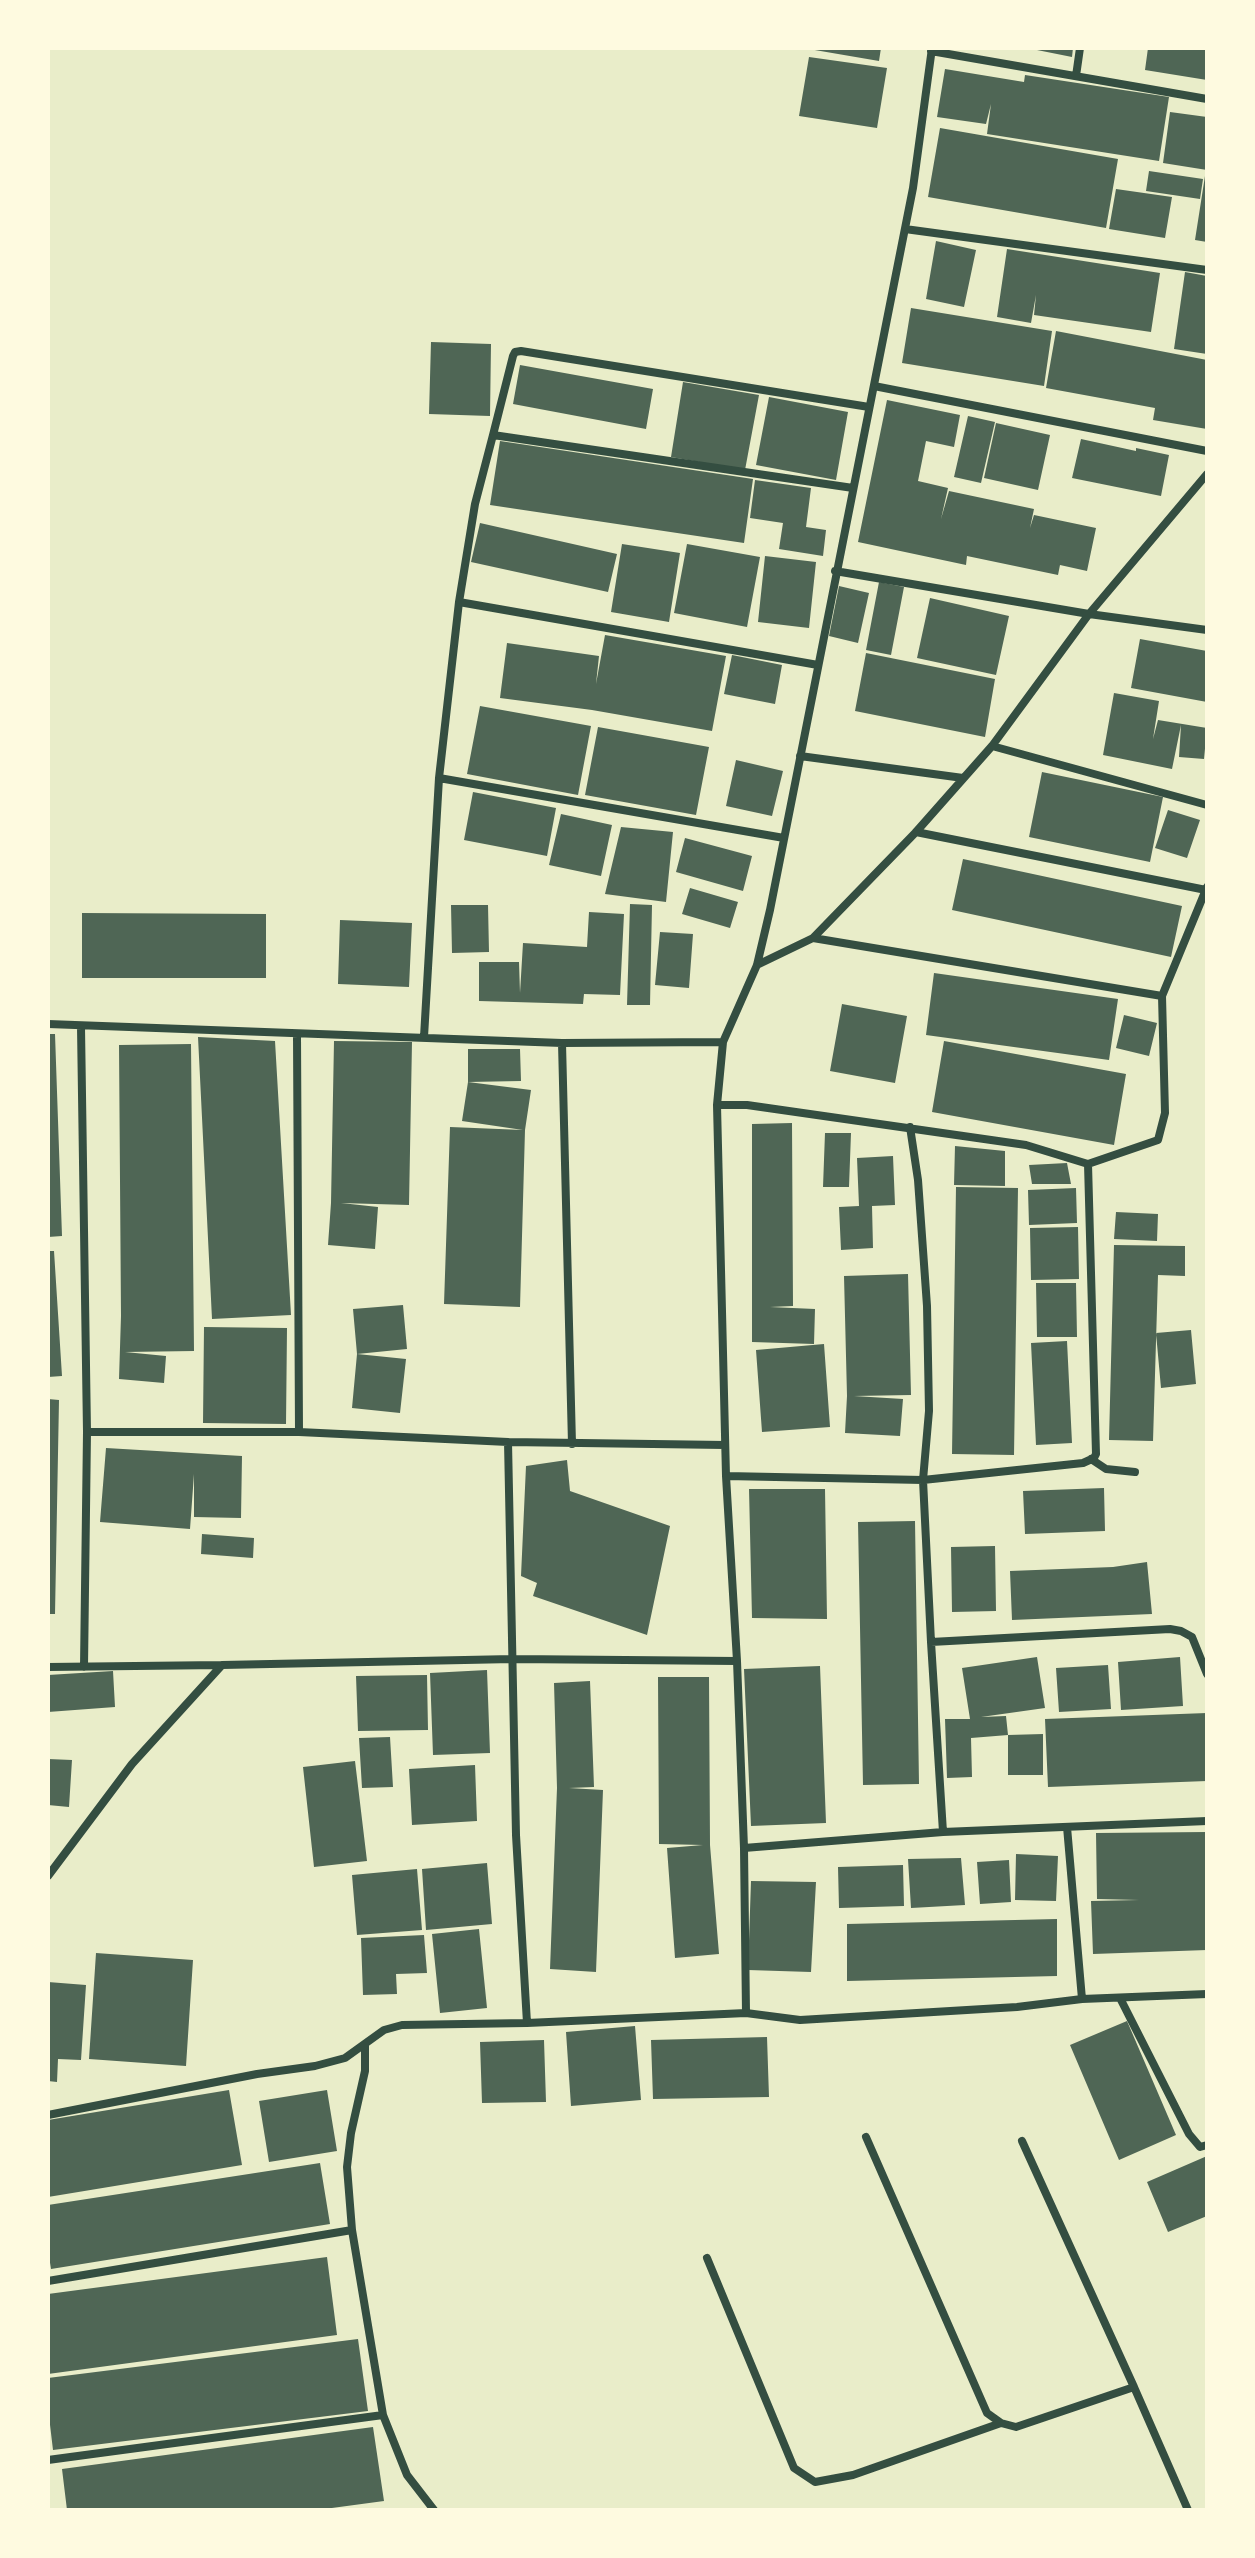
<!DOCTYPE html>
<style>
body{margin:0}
#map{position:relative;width:1255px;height:2558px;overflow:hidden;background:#e9edc9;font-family:Arial,sans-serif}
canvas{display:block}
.frame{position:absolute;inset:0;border:50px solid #fefae0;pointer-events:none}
</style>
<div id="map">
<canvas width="1255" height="2558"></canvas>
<div class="frame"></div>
</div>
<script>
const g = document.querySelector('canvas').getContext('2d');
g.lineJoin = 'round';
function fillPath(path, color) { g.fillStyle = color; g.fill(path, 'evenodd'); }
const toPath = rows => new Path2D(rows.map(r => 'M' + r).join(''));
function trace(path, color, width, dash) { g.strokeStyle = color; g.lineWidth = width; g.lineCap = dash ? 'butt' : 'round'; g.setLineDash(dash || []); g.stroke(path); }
const building = toPath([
 [803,48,881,48,879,61],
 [1027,48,1073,48,1072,57],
 [1148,48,1207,48,1207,80,1145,70],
 [809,57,887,68,877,128,799,116],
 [945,69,1024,82,1025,75,1169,97,1159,161,987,134,991,104,986,124,937,117],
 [1170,112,1207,117,1207,170,1163,163],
 [940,128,1118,159,1106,228,928,197],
 [1149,171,1203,179,1200,199,1146,191],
 [1205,176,1207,176,1207,242,1195,240],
 [1116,189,1172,197,1165,238,1109,229],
 [936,241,976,250,964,307,926,299],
 [1007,249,1160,273,1151,332,1034,315,1036,295,1031,323,997,317],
 [1185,272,1207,276,1207,354,1174,349],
 [911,308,1052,331,1044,386,902,363],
 [1056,331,1207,360,1207,429,1153,420,1155,408,1046,388],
 [431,342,491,344,490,416,429,414],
 [520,365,653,389,646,429,513,404],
 [683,382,759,395,745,470,671,457],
 [769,397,848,412,836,480,756,465],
 [887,400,960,415,954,447,926,441,918,481,948,488,941,519,949,491,1034,509,1030,528,1034,515,1096,528,1087,571,1060,565,1058,575,967,556,966,565,858,542],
 [968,416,995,422,981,483,954,477],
 [996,423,1050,435,1038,490,984,478],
 [1081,439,1136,451,1136,448,1169,455,1161,496,1072,478],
 [500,441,753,479,744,543,490,505],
 [755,480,811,488,806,527,826,530,823,556,779,549,783,523,750,518],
 [480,523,617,554,608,592,471,562],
 [622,544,680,553,669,622,611,612],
 [687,544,760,557,747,627,674,613],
 [765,556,816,562,809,628,758,622],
 [879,582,904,587,891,655,866,650],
 [839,586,869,593,858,643,829,636],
 [930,598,1009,616,996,675,917,658],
 [605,635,726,656,712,731,592,710,500,698,507,643,599,656,596,684],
 [1140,639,1207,651,1207,702,1131,688],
 [866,653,995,679,985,737,855,711],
 [732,655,782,665,775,704,724,694],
 [1114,693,1159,701,1153,739,1158,720,1207,728,1204,759,1179,757,1181,725,1172,769,1103,755],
 [480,706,591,726,578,795,467,774],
 [598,727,709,747,696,815,585,795],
 [736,760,783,771,772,816,726,806],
 [1042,772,1163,797,1150,862,1029,837],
 [473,792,556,808,547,856,464,840],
 [1168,810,1200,820,1187,858,1155,848],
 [561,814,612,825,601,876,549,865],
 [621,827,673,832,666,902,605,894],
 [685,838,752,856,743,891,676,872],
 [963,859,1182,906,1171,957,952,910],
 [690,888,738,902,730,928,682,914],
 [630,904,652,905,650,1005,627,1005],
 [451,905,488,905,489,952,452,953],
 [589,912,624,914,620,995,584,994,583,1004,479,1001,479,962,519,962,520,993,523,943,587,947],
 [82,913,266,914,266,978,82,978],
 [340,920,412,923,409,987,338,984],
 [660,932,693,934,689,988,655,985],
 [934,973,1118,999,1109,1060,926,1035],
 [842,1004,907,1016,895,1083,830,1071],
 [1124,1015,1157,1023,1149,1056,1116,1048],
 [48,1034,55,1034,62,1236,48,1237],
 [198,1037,275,1041,291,1315,212,1319],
 [334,1041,412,1042,409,1205,341,1203,378,1207,375,1249,328,1245,331,1203],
 [944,1041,1126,1074,1114,1145,932,1112],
 [191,1044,194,1351,125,1352,166,1356,164,1383,119,1379,121,1316,119,1045],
 [468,1049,520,1049,521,1081,468,1082,531,1090,525,1130,520,1307,444,1304,450,1127,523,1130,462,1121,468,1082],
 [792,1123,793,1306,770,1307,815,1309,814,1344,752,1342,752,1124],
 [825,1133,851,1133,849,1187,823,1187],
 [955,1146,1005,1151,1005,1186,954,1185],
 [893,1156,895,1205,872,1206,873,1248,841,1250,839,1207,859,1206,857,1158],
 [1067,1163,1071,1184,1032,1184,1029,1165],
 [956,1187,1018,1188,1014,1455,952,1454],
 [1076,1188,1077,1223,1029,1225,1028,1190],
 [1116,1212,1158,1214,1157,1241,1114,1239],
 [1078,1227,1079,1279,1031,1280,1030,1228],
 [1114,1245,1185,1246,1185,1276,1158,1275,1153,1441,1109,1440],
 [48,1251,54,1251,62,1376,48,1377],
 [908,1274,911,1395,854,1396,903,1399,900,1436,845,1433,847,1396,844,1276],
 [1036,1283,1076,1283,1077,1337,1037,1337],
 [403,1305,407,1349,357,1354,353,1309],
 [204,1327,287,1328,286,1424,203,1423],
 [1191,1330,1196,1384,1161,1388,1156,1333],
 [1067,1341,1072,1443,1036,1445,1031,1343],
 [824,1344,830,1427,762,1432,756,1350],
 [357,1354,406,1359,400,1413,352,1408],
 [48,1399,59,1400,55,1614,48,1614],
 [106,1448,242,1456,241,1518,194,1517,194,1474,190,1529,100,1522],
 [567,1460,570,1491,670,1526,647,1635,533,1596,537,1583,521,1576,526,1466],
 [1104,1488,1105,1531,1025,1534,1023,1491],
 [749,1489,825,1489,827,1619,752,1618],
 [915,1521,919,1784,863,1785,858,1522],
 [202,1534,254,1538,253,1558,201,1554],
 [995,1546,996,1611,952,1612,951,1547],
 [1147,1562,1152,1614,1012,1620,1010,1571,1113,1567],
 [1037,1657,1045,1708,981,1717,1006,1716,1008,1735,971,1738,972,1777,947,1778,945,1719,970,1719,962,1668],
 [1180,1657,1183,1706,1121,1710,1118,1662],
 [1108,1665,1111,1709,1059,1712,1056,1668],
 [820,1666,826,1823,751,1826,744,1669],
 [487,1670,490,1753,433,1755,430,1673],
 [113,1671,115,1707,48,1712,48,1675],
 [427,1675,428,1730,358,1731,356,1676],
 [658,1677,709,1677,710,1845,719,1954,675,1958,667,1848,703,1845,659,1844],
 [590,1681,594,1787,569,1788,603,1790,596,1972,550,1969,557,1788,554,1683],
 [1207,1713,1207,1781,1048,1787,1045,1719],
 [1043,1734,1043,1775,1008,1775,1008,1735],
 [390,1737,393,1787,362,1788,359,1738],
 [48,1759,72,1760,69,1807,48,1805],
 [355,1761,367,1861,314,1867,303,1767],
 [475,1765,477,1821,412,1825,409,1769],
 [1207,1832,1207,1950,1093,1954,1091,1901,1139,1900,1097,1899,1096,1833],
 [1016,1854,1058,1856,1056,1901,1015,1900],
 [961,1858,965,1905,911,1908,908,1859],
 [1009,1860,1011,1902,980,1904,977,1862],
 [487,1863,492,1924,426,1930,422,1869],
 [903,1865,904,1906,839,1908,838,1867],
 [417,1869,422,1930,357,1935,352,1875],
 [751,1881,816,1882,811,1972,748,1970],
 [1057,1919,1057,1976,847,1981,847,1924],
 [479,1929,487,2008,440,2013,432,1934],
 [424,1935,427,1973,396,1974,397,1994,363,1995,361,1938],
 [96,1953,193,1960,186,2066,89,2059],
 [48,1982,86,1985,81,2060,58,2059,57,2082,48,2081],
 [1127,2021,1176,2135,1119,2160,1070,2045],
 [635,2026,641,2100,571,2106,566,2032],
 [767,2037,769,2097,653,2099,651,2040],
 [544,2040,546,2102,482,2103,480,2042],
 [229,2090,242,2165,48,2197,48,2120],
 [327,2090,337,2151,269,2162,259,2101],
 [1207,2156,1207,2216,1168,2232,1147,2182],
 [320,2163,330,2224,51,2269,48,2250,48,2205],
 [327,2257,337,2335,48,2374,48,2294],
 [358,2339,368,2411,53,2450,48,2408,48,2378],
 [373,2427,384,2501,317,2510,67,2510,62,2469]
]);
const minor = toPath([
 [932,48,913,188,770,910,757,965,723,1042,717,1105,726,1476,737,1661,744,1848,746,2013,800,2020,1017,2007,1082,1999,1207,1994],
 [931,51,1207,99],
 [1076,76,1080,48],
 [905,229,1207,270],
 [874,386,1207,451],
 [493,435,513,356,515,352,521,351,869,407],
 [835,571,1089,614,1207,630],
 [459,602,818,665],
 [992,746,1207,805],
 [800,756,963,778],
 [439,778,784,838],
 [916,832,1206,890],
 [813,938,916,832,992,746,1089,614,1207,474],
 [757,965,813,938,1162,996],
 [48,1024,562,1043,723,1042],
 [81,1027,87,1432,84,1667],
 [297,1035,299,1432,508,1442],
 [424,1037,439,778,459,602,475,504,493,435,853,488],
 [562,1043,572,1444],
 [717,1105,747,1105,1026,1145,1088,1164,1158,1140,1165,1113,1162,996,1207,887],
 [910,1127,918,1180,927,1306,929,1411,923,1480,1083,1463,1094,1458,1096,1454,1088,1164],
 [87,1432,299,1432],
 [1091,1459,1106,1469,1135,1472],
 [726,1476,923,1480,931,1642],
 [222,1665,513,1659,737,1661],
 [48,1667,222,1665,132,1764,48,1876],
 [1067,1827,1082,1999],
 [943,1832,931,1642,1170,1629,1181,1631,1192,1637,1207,1674],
 [744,1848,943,1832,1207,1821],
 [1120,1998,1189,2134,1200,2147,1207,2145],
 [527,2023,746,2013],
 [365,2045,365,2071,351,2133,347,2167,352,2230,383,2415,407,2475,434,2510],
 [48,2115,257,2074,315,2066,345,2058,384,2030,402,2025,527,2023,516,1835,508,1442,725,1445],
 [866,2137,987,2413,1001,2423,1016,2427,1134,2387,1188,2510],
 [1022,2141,1134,2387],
 [707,2258,794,2468,815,2482,853,2475,1001,2423],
 [48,2281,352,2230],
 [48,2460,383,2415]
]);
fillPath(building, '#4f6655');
trace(minor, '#344e41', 8);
</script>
